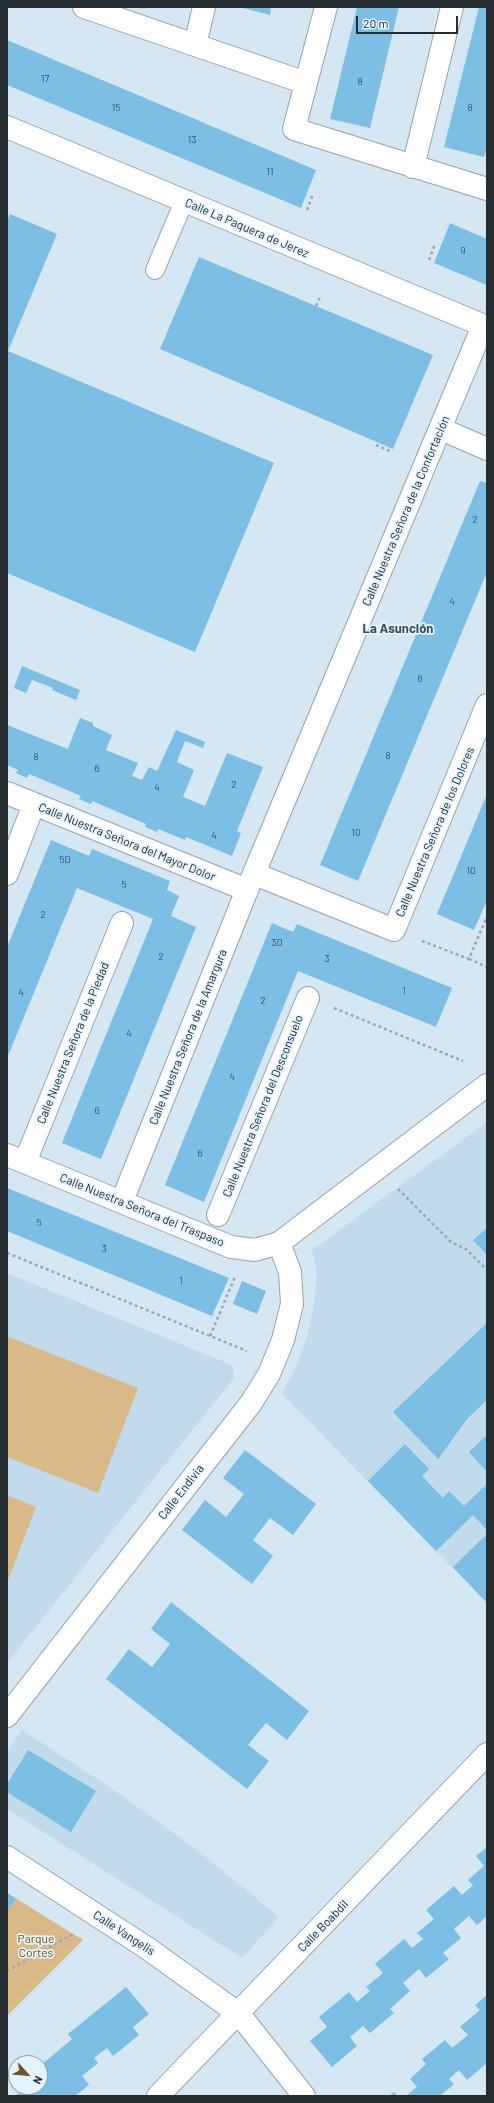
<!DOCTYPE html>
<meta charset="utf-8">
<style>
body{margin:0}
#map{position:relative;width:494px;height:2103px;overflow:hidden;background:#d4e7f3;font-family:Barlow,sans-serif}
canvas{display:block}
.frame{position:absolute;inset:0;border:8px solid #242c30;pointer-events:none}
.north{position:absolute;left:8px;top:2055px;width:40px;height:40px;box-sizing:border-box;background:#e4f4fd;border:1px solid #97a4ab;border-radius:50%;rotate:117deg;font-size:11px;font-weight:700;line-height:16px;text-align:center;color:#242c30}
.north::after{content:'';display:block;margin:auto;width:14px;height:18px;background:#705427;clip-path:polygon(50% 0,100% 100%,50% 72%,0 100%)}
.scale{position:absolute;left:356px;top:16px;width:102px;height:18px;box-sizing:border-box;border:2px solid #242c30;border-top:0;padding-left:5px;font-size:12px;line-height:14px;white-space:nowrap;color:#242c30;-webkit-text-stroke:3px #e4f4fd;paint-order:stroke}
</style>
<div id="map">
<canvas width="494" height="2103"></canvas>
<div class="frame"></div>
<div class="north">N</div>
<div class="scale">20 m</div>
</div>
<script>
const g = document.querySelector('canvas').getContext('2d');
g.lineJoin = 'round';
function fillPath(path, color) { g.fillStyle = color; g.fill(path, 'evenodd'); }
const toPath = rows => new Path2D(rows.map(r => 'M' + r).join(''));
function trace(path, color, width, dash) { g.strokeStyle = color; g.lineWidth = width; g.lineCap = dash ? 'butt' : 'round'; g.setLineDash(dash || []); g.stroke(path); }
function write(font, color, halo, rows, align = 'center') {
  g.font = font + ' Barlow,sans-serif'; g.lineWidth = 3.5; g.setLineDash([]); g.textBaseline = 'middle'; g.strokeStyle = halo; g.fillStyle = color; for (const [text, x, y, turn = 0] of rows) {
    g.save(); g.translate(x, y); g.rotate((+turn || 0) * Math.PI / 180); g.textAlign = isNaN(turn) ? turn : align; if (halo) g.strokeText(text, 0, 0); g.fillText(text, 0, 0); g.restore();
  }
}
const built = toPath([
 [487,1122,487,1603,282,1394,297,1365,307,1336,314,1304,317,1274,312,1250],
 [7,1273,232,1365,234,1378,7,1663],
 [22,1730,111,1788,196,1849,279,1917,242,1958,7,1809,7,1752]
]);
const green = toPath([
 [7,1336,138,1388,98,1493,7,1457],
 [7,1495,36,1507,7,1583],
 [7,1893,83,1940,7,2016]
]);
const building = toPath([
 [239,7,271,7,270,15],
 [357,7,399,7,370,128,330,119],
 [479,7,487,7,487,146,484,157,444,147],
 [7,40,316,170,301,208,7,85],
 [10,214,57,234,8,351,274,463,195,652,7,573,7,221],
 [450,223,487,239,487,285,434,263],
 [199,257,433,355,393,449,160,349],
 [480,481,487,483,487,572,358,881,320,865],
 [22,666,80,690,76,700,52,690,53,688,32,680,26,693,14,688],
 [80,718,93,723,93,726,112,735,106,750,138,763,132,776,142,780,149,767,157,771,176,730,205,742,203,748,185,741,177,762,194,770,183,797,205,806,227,753,263,767,237,831,241,833,232,856,186,837,185,840,158,829,157,832,145,827,146,824,92,801,91,804,79,799,81,796,53,784,29,774,27,778,16,773,18,770,7,765,7,725,68,749],
 [487,794,487,900,474,930,437,914],
 [51,840,89,856,92,849,170,881,167,890,179,896,171,916,196,927,101,1159,62,1143,153,919,77,888,7,1058,7,947],
 [272,923,293,932,297,924,452,988,436,1027,298,971,204,1202,165,1185],
 [7,1188,229,1278,212,1316,7,1231],
 [487,1228,487,1255,473,1240],
 [242,1281,266,1291,257,1314,233,1304],
 [487,1323,487,1400,468,1418,438,1459,393,1412],
 [487,1435,487,1472,469,1452],
 [405,1444,429,1469,422,1476,443,1498,449,1491,464,1506,487,1484,487,1530,473,1515,436,1551,368,1481],
 [245,1450,316,1504,293,1535,270,1518,253,1540,273,1556,252,1584,182,1530,205,1500,226,1517,244,1494,223,1478],
 [485,1536,487,1539,487,1603,453,1567],
 [171,1602,309,1711,287,1740,266,1723,248,1745,269,1761,247,1789,106,1679,129,1649,152,1667,170,1644,151,1629],
 [28,1750,96,1791,71,1832,7,1792,7,1784],
 [487,1847,487,1916,477,1925,469,1916,454,1929,461,1938,443,1953,449,1959,426,1978,419,1969,403,1983,410,1991,390,2009,394,2013,370,2033,363,2026,350,2037,357,2046,332,2067,310,2041,327,2027,319,2017,349,1992,357,2002,370,1991,366,1987,383,1973,375,1964,404,1939,412,1948,423,1939,417,1933,434,1919,426,1910,454,1886,462,1895,473,1885,468,1880,484,1866,476,1856],
 [7,1893,16,1899,7,1912],
 [126,1987,149,2014,133,2027,139,2035,113,2056,107,2048,94,2058,98,2063,82,2076,89,2085,75,2096,15,2096,23,2090,21,2087,40,2087,40,2066,72,2039,68,2034],
 [487,1995,487,2063,467,2080,459,2070,449,2079,454,2084,440,2096,406,2096,417,2087,410,2079,426,2064,422,2059,445,2040,452,2048,468,2035,460,2027,480,2010,475,2005],
 [394,2092,398,2096,389,2096]
]);
const path = toPath([
 [307,210,313,194],
 [429,260,435,244],
 [316,306,320,297],
 [376,445,392,452],
 [422,941,469,959,487,916],
 [469,959,487,967],
 [334,1008,463,1061],
 [398,1189,451,1242,466,1249,487,1270],
 [7,1253,247,1351],
 [210,1336,235,1277],
 [7,1971,73,1934]
]);
const service = toPath([
 [155,270,184,201]
]);
const pedestrian = toPath([
 [218,1215,308,998]
]);
const minor = toPath([
 [84,7,306,83,294,129,487,189],
 [195,45,204,7],
 [306,83,326,7],
 [7,127,487,327],
 [413,167,452,7],
 [441,429,487,449],
 [7,793,247,890],
 [7,874,34,804],
 [255,874,394,930,487,705],
 [7,1155,231,1247,255,1250,279,1243,487,1085],
 [25,1162,122,923],
 [122,1201,247,890,483,326],
 [7,1716,251,1403,269,1374,283,1340,292,1304,290,1272,279,1243],
 [7,1857,147,1948,239,2014,304,2096],
 [158,2096,487,1754]
]);
const numberNames = [
 ["17",45,79],
 ["8",360,82],
 ["15",116,108],
 ["8",470,108],
 ["13",192,140],
 ["11",270,172],
 ["9",463,251],
 ["2",475,520],
 ["4",452,602],
 ["6",420,679],
 ["8",388,756],
 ["8",36,757],
 ["6",97,769],
 ["2",234,785],
 ["4",157,788],
 ["10",356,833],
 ["4",214,836],
 ["5D",65,860],
 ["10",471,871],
 ["5",124,885],
 ["2",43,915],
 ["3D",277,943],
 ["2",161,957],
 ["3",327,959],
 ["1",404,991],
 ["4",21,993],
 ["2",263,1001],
 ["4",129,1034],
 ["4",232,1077],
 ["6",97,1111],
 ["6",200,1154],
 ["5",39,1223],
 ["3",104,1249],
 ["1",181,1281]
];
const streetNames = [
 ["Calle La Paquera de Jerez",247,228,23],
 ["Calle Nuestra Señora de la Confortación",406,511,-67],
 ["Calle Nuestra Señora de los Dolores",435,832,-67],
 ["Calle Nuestra Señora del Mayor Dolor",127,842,22],
 ["Calle Nuestra Señora de la Amargura",188,1037,-68],
 ["Calle Nuestra Señora de la Piedad",73,1043,-68],
 ["Calle Nuestra Señora del Desconsuelo",263,1106,-68],
 ["Calle Nuestra Señora del Traspaso",142,1210,22],
 ["Calle Endivia",181,1492,-52],
 ["Calle Boabdil",323,1926,-46],
 ["Calle Vangelis",124,1933,33]
];
const parkNames = [
 ["Parque",36,1939],
 ["Cortes",36,1953]
];
const neighbourhoodNames = [
 ["La Asunción",398,629]
];
fillPath(built, '#c1dbec');
fillPath(green, '#dab989');
fillPath(building, '#7cbee4');
trace(service, '#92a4b0', 20);
trace(pedestrian, '#92a4b0', 24);
trace(minor, '#92a4b0', 24);
trace(path, '#99a9b2', 2.5, [3, 3]);
trace(service, '#fff', 18);
trace(pedestrian, '#fff', 22);
trace(minor, '#fff', 22);
write('10px', '#3a505d', null, numberNames);
write('12px', '#242c30', '#e4f4fd', streetNames);
write('12px', '#755006', '#e4f4fd', parkNames);
write('bold 13px', '#3c4d57', '#e4f4fd', neighbourhoodNames);
</script>
